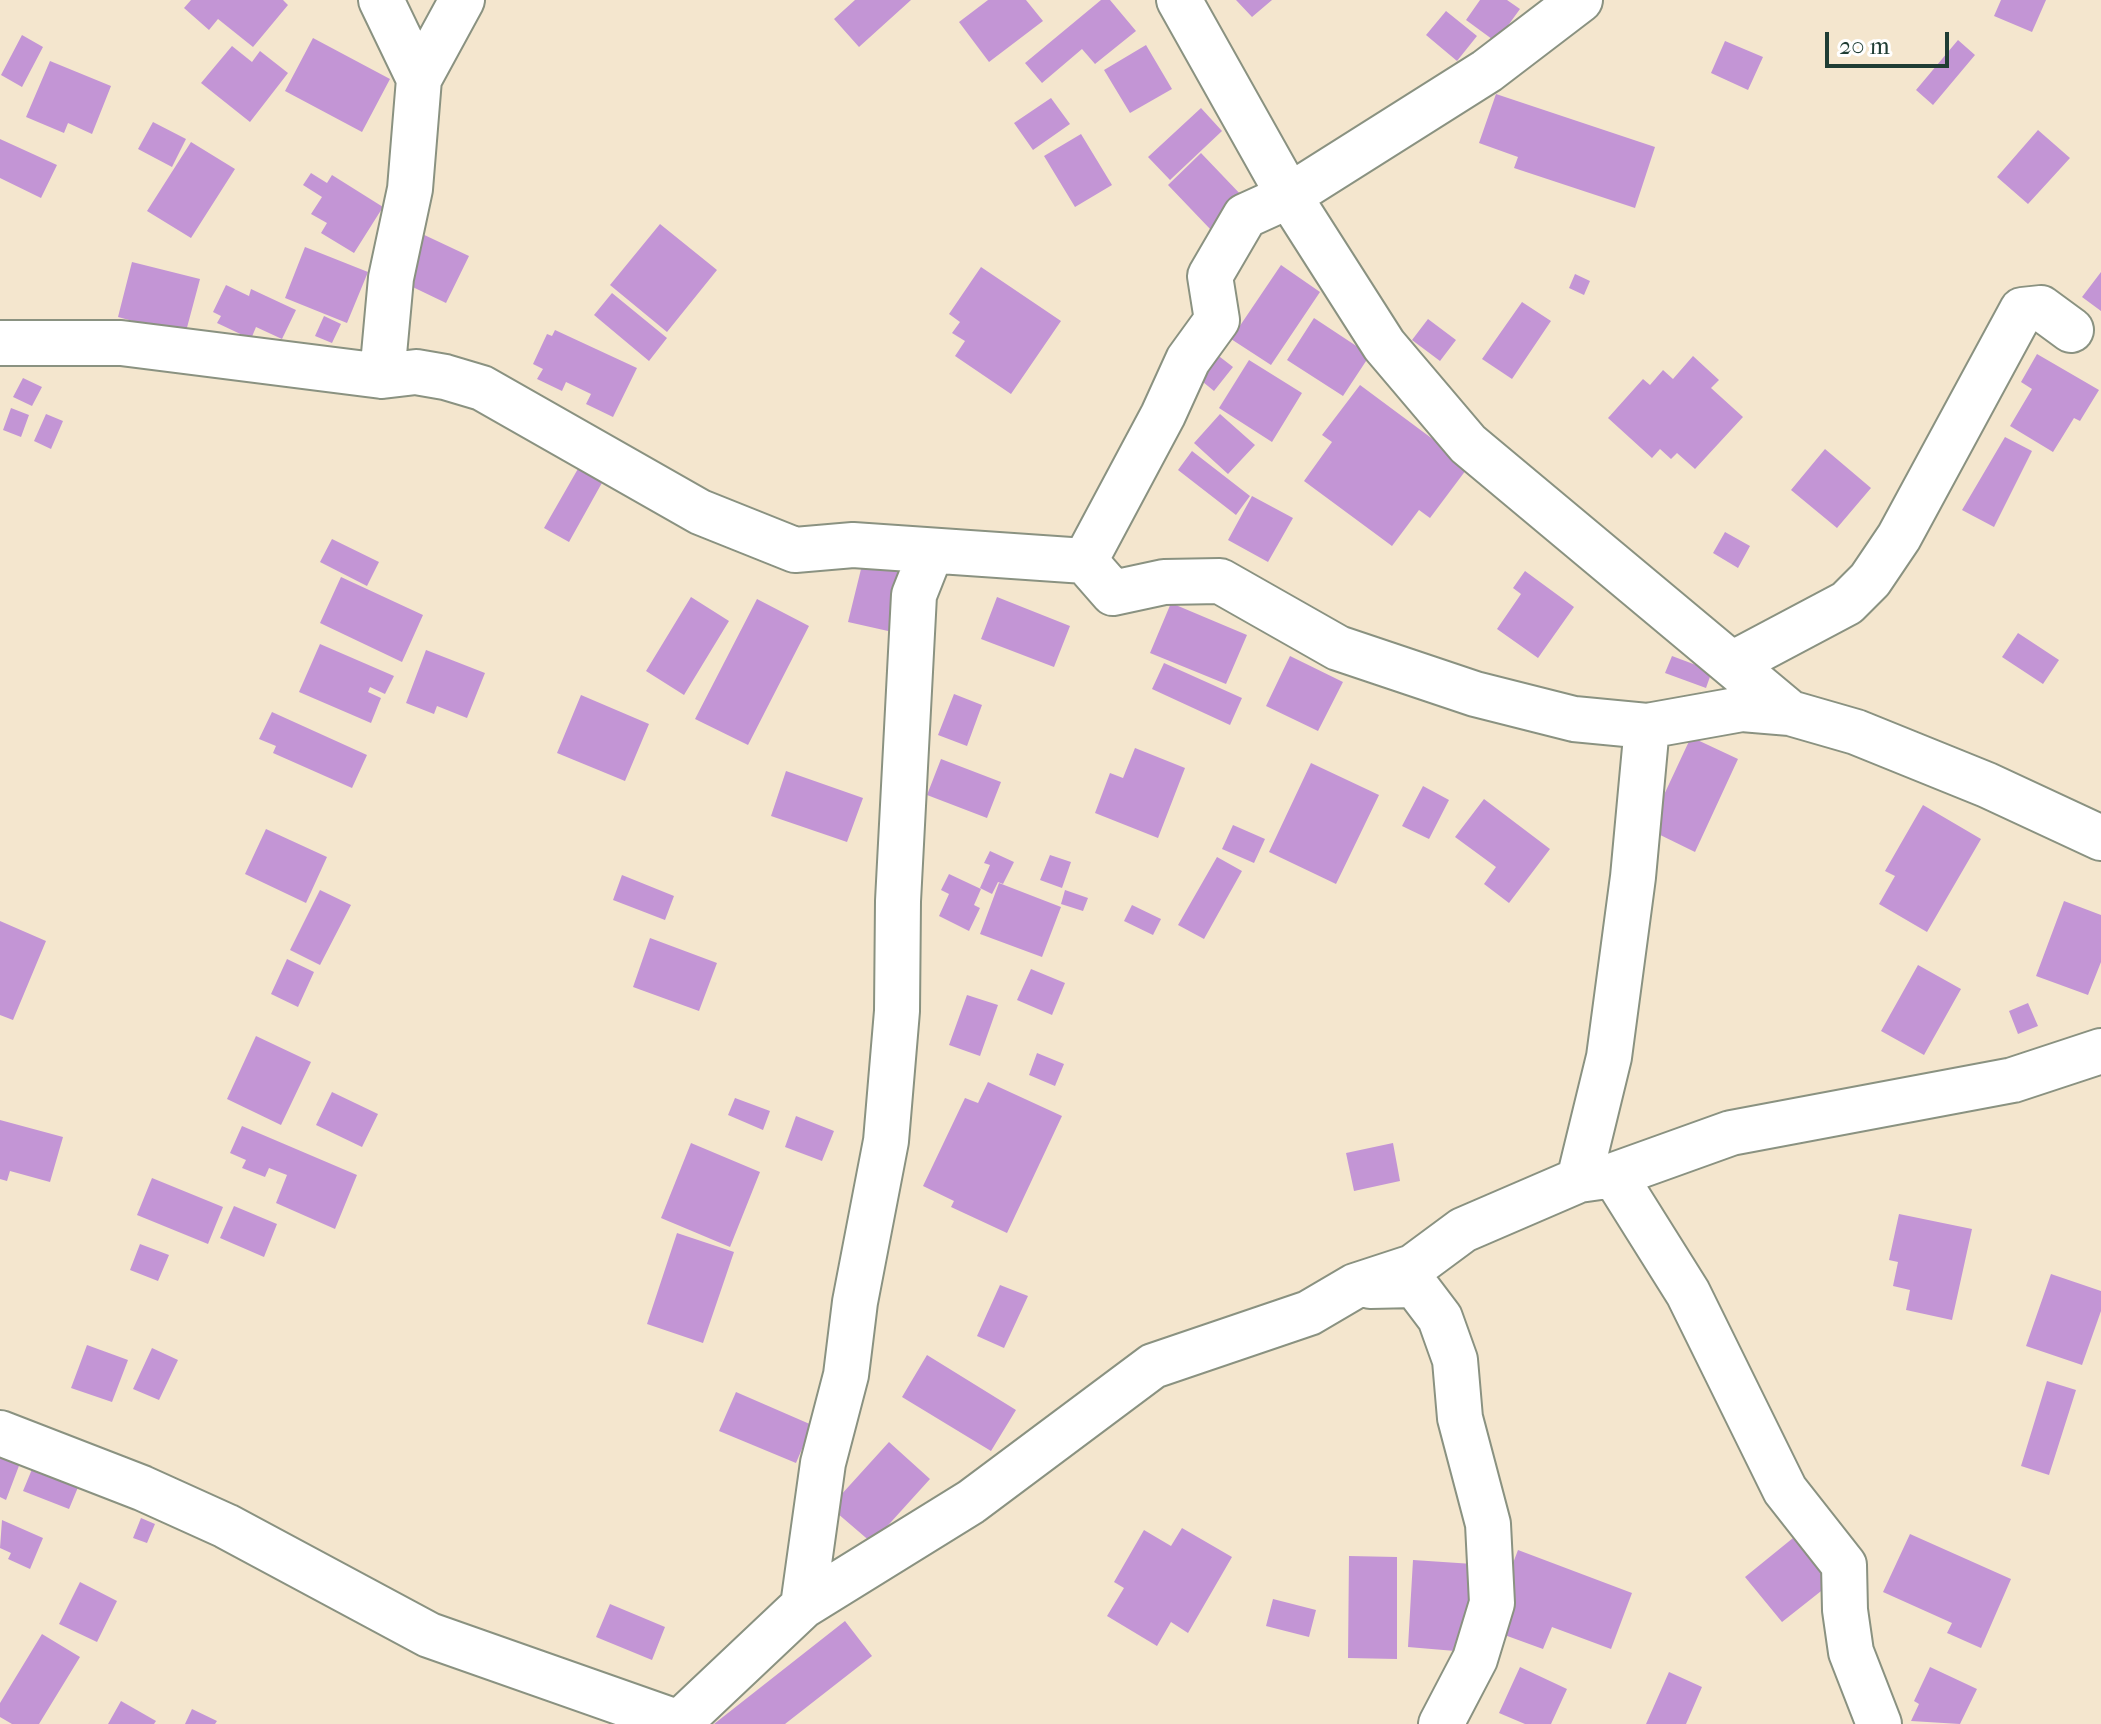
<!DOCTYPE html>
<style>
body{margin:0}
#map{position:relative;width:2101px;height:1724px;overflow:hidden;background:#f4e6ce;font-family:"IM FELL French Canon",serif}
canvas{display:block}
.scale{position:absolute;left:1825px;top:32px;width:124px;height:36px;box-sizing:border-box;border:4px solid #1f3d34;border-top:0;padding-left:10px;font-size:24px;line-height:28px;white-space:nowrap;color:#1f3d34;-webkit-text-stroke:6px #fff;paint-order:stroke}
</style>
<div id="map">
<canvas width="2101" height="1724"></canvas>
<div class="scale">20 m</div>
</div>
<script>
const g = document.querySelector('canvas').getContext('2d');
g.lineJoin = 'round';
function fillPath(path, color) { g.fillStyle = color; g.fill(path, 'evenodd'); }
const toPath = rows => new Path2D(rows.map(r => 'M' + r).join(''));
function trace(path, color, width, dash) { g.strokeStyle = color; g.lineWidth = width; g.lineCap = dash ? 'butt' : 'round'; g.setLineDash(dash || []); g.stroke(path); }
const building = toPath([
 [191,0,283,0,288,5,253,47,218,19,209,30,184,8],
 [855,0,911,0,859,47,834,19],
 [988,0,1026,0,1043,21,989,62,959,22],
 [1101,0,1110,0,1136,31,1095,64,1082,49,1042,83,1025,63],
 [1236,0,1272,0,1252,17],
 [1480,0,1507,0,1520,9,1496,42,1466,20],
 [2001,0,2046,0,2032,32,1994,16],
 [1446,11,1477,36,1457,61,1426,35],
 [22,35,43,47,22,87,1,75],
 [313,38,390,79,362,132,285,91],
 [1958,40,1975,55,1933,105,1916,90],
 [1725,41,1763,57,1748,90,1711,73],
 [1146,45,1172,89,1130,113,1104,70],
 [232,46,252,62,260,51,288,73,250,122,201,83],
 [50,61,111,86,92,134,68,123,64,133,26,117],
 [1496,94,1655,147,1635,208,1514,168,1518,157,1479,143],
 [1051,98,1070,124,1033,150,1014,123],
 [1201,108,1222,131,1170,180,1148,157],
 [153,122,186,139,172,167,138,149],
 [2038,130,2070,158,2028,204,1997,177],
 [1081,134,1112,185,1075,207,1044,156],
 [0,139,57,165,41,198,0,178],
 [191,142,235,169,191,238,147,211],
 [1201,153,1244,198,1211,230,1168,185],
 [311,173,327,183,332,175,383,207,354,253,321,233,327,223,311,214,322,197,303,185],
 [660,224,717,270,667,332,610,285],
 [418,232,469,256,446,303,396,279],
 [305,247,368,272,347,323,285,298],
 [132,262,200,279,185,335,118,317],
 [1281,265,1320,292,1271,365,1231,339],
 [981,267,1061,321,1011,394,955,356,965,341,952,333,960,322,949,314],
 [2101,272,2101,311,2082,297],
 [1575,274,1590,281,1584,295,1569,288],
 [226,285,249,296,251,289,296,310,282,339,256,327,251,339,217,323,221,316,213,312],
 [612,293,667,338,649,361,594,315],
 [1522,302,1551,321,1512,379,1482,359],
 [324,316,341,324,332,343,315,336],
 [1314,318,1370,355,1343,396,1287,360],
 [1428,319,1456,340,1440,361,1412,340],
 [555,330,637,368,613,417,586,404,591,394,566,382,562,391,537,379,543,369,533,364,547,334,552,336],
 [1211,350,1233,367,1214,391,1192,373],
 [2037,354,2099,390,2080,421,2074,418,2053,452,2010,426,2032,389,2021,382],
 [1693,356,1719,380,1711,388,1743,417,1695,469,1677,453,1671,459,1660,449,1652,458,1608,418,1643,379,1650,385,1663,370,1673,379],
 [1249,360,1302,393,1272,442,1219,408],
 [23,378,42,387,32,406,13,397],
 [1360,385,1469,466,1430,518,1419,510,1392,546,1304,481,1332,442,1322,435],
 [11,408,29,415,21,437,3,430],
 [46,414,63,421,51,449,34,441],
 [1220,414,1255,445,1228,474,1194,443],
 [2005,437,2032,451,1994,527,1962,510],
 [1825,449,1871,488,1837,528,1791,490],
 [1192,451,1250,496,1236,515,1178,470],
 [579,467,603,481,569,542,544,528],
 [1252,496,1293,518,1268,562,1228,540],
 [1725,532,1750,546,1738,568,1713,553],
 [332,539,379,562,367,586,320,562],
 [863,561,912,572,897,633,848,622],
 [1525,571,1574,607,1538,658,1497,629,1521,594,1513,588],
 [341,577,423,615,402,662,320,623],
 [691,597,729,621,684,695,646,671],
 [997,597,1070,626,1054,667,981,639],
 [757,599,809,626,748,745,695,719],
 [1171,603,1247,635,1226,684,1150,653],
 [2018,633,2059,660,2043,684,2002,657],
 [320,644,394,676,385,694,370,687,368,692,381,698,371,723,299,692],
 [426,650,485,673,467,718,437,706,434,714,406,703],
 [1290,656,1343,682,1318,731,1266,706],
 [1672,656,1712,671,1706,688,1665,673],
 [1164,663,1242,698,1230,725,1152,689],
 [954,694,982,705,967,746,938,735],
 [581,695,649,724,625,781,557,753],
 [272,712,367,755,352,788,273,753,276,746,259,739],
 [1691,737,1738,759,1695,852,1648,829],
 [1135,748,1185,768,1158,838,1095,813,1110,773,1123,778],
 [941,759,1001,782,987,818,927,795],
 [1311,763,1379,795,1336,884,1269,852],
 [786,771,863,798,847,842,771,816],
 [1423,786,1449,800,1429,839,1402,826],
 [1484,799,1550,849,1509,903,1484,884,1496,867,1455,837],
 [1923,805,1981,839,1927,932,1879,904,1895,876,1885,871],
 [1233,825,1265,839,1254,863,1222,849],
 [266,829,327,857,306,903,245,874],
 [990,851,1014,862,1003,884,998,882,992,894,980,888,990,865,984,863],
 [1050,855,1071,862,1062,888,1040,880],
 [1217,857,1242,871,1204,939,1178,925],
 [949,874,981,889,974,905,980,908,969,931,939,916,949,894,941,890],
 [622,875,674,896,665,920,613,900],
 [999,883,1061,907,1042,957,980,934],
 [320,890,351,905,320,965,290,950],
 [1065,890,1088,898,1083,911,1061,904],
 [2064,901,2101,915,2101,962,2088,995,2036,976],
 [1132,905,1161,919,1153,935,1124,921],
 [0,921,46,941,13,1020,0,1015],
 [650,938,717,963,699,1011,633,987],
 [287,959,314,972,298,1007,271,994],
 [1918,965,1961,989,1924,1055,1881,1031],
 [1031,969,1065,983,1052,1015,1017,1000],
 [967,995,998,1005,980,1056,949,1045],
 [2028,1003,2038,1026,2018,1034,2009,1011],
 [256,1036,311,1062,281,1125,227,1099],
 [1037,1053,1064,1064,1055,1086,1029,1075],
 [988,1082,1062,1116,1007,1233,951,1207,954,1201,923,1186,965,1098,978,1103],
 [332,1092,378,1114,362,1147,316,1125],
 [735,1098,770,1111,763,1130,728,1115],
 [796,1116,834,1131,822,1161,785,1147],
 [0,1120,63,1137,50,1182,10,1171,7,1181,0,1179],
 [242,1126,357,1175,335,1229,276,1203,287,1175,269,1168,265,1177,242,1168,246,1160,230,1153],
 [691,1143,760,1172,730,1247,661,1218],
 [1393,1143,1400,1181,1354,1191,1346,1153],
 [152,1178,223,1207,208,1244,137,1215],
 [234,1206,277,1224,264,1257,220,1238],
 [1899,1214,1972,1229,1952,1320,1906,1310,1910,1290,1893,1286,1898,1262,1889,1260],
 [677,1233,734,1252,703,1343,647,1324],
 [140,1244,169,1255,158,1281,130,1270],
 [2051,1274,2101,1291,2101,1311,2082,1365,2026,1346],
 [1000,1285,1028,1296,1004,1348,977,1336],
 [87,1345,128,1360,112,1402,71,1388],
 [152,1348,178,1360,159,1400,133,1389],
 [927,1355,1016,1410,991,1451,902,1397],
 [2047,1381,2076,1390,2049,1475,2021,1466],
 [736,1392,812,1425,796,1463,719,1431],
 [889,1442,930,1479,872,1543,830,1507],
 [25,1450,6,1500,0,1497,0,1451],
 [35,1462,81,1480,69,1509,23,1491],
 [141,1518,155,1524,147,1543,133,1538],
 [2,1520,43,1538,30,1569,8,1559,11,1553,0,1548],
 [1182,1528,1232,1557,1188,1633,1171,1622,1157,1646,1107,1616,1124,1588,1114,1582,1144,1530,1171,1546],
 [1910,1534,2011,1579,1981,1648,1947,1633,1952,1623,1883,1592],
 [1793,1538,1830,1584,1782,1622,1745,1577],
 [1518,1550,1632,1593,1611,1649,1552,1627,1543,1649,1488,1629],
 [1349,1556,1397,1557,1397,1659,1348,1658],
 [1413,1560,1473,1564,1467,1652,1408,1647],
 [80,1582,117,1601,97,1642,59,1624],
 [1273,1599,1316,1610,1309,1637,1266,1626],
 [610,1604,665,1627,652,1660,596,1637],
 [845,1621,872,1656,785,1724,714,1724],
 [42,1634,80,1657,39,1724,12,1724,0,1717,0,1703],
 [1520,1667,1567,1689,1551,1724,1525,1724,1499,1713],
 [1930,1667,1977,1689,1960,1724,1911,1721,1919,1704,1914,1701],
 [1669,1672,1702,1687,1686,1724,1646,1724],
 [121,1701,156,1721,154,1724,108,1724],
 [192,1709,217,1721,215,1724,185,1724]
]);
const minor = toPath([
 [381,0,419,79,410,189,391,278,382,376],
 [1179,0,1289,196,1384,345,1468,444,1790,713],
 [419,79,462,0],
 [0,343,121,343,382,376,416,372,445,377,482,388,700,512,795,550,853,545,1085,561,1113,593,1164,582,1220,581,1338,648,1475,694,1574,719,1647,726,1742,709,1790,713,1856,732,1987,785,2101,838],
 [1085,561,1163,415,1188,360,1217,320,1210,276,1245,216,1289,196,1487,71,1580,0],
 [1732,664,1847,603,1870,580,1899,537,2022,310,2041,308,2071,330],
 [1614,1175,1688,1293,1785,1490,1844,1565,1845,1610,1851,1652,1879,1724],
 [1579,1180,1609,1057,1633,877,1647,726],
 [1370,1286,1415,1285,1440,1318,1455,1360,1460,1418,1488,1524,1492,1603,1475,1659,1441,1724],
 [0,1433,142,1488,226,1526,429,1635,679,1723],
 [803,1606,823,1463,846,1375,855,1302,886,1141,897,1011,898,901,914,595,931,552],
 [678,1724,803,1606,971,1502,1153,1366,1309,1313,1355,1286,1413,1267,1463,1230,1579,1180,1614,1175,1731,1133,2013,1080,2101,1051]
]);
fillPath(building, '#c395d5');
trace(minor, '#8a9281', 48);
trace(minor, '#fff', 44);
</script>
